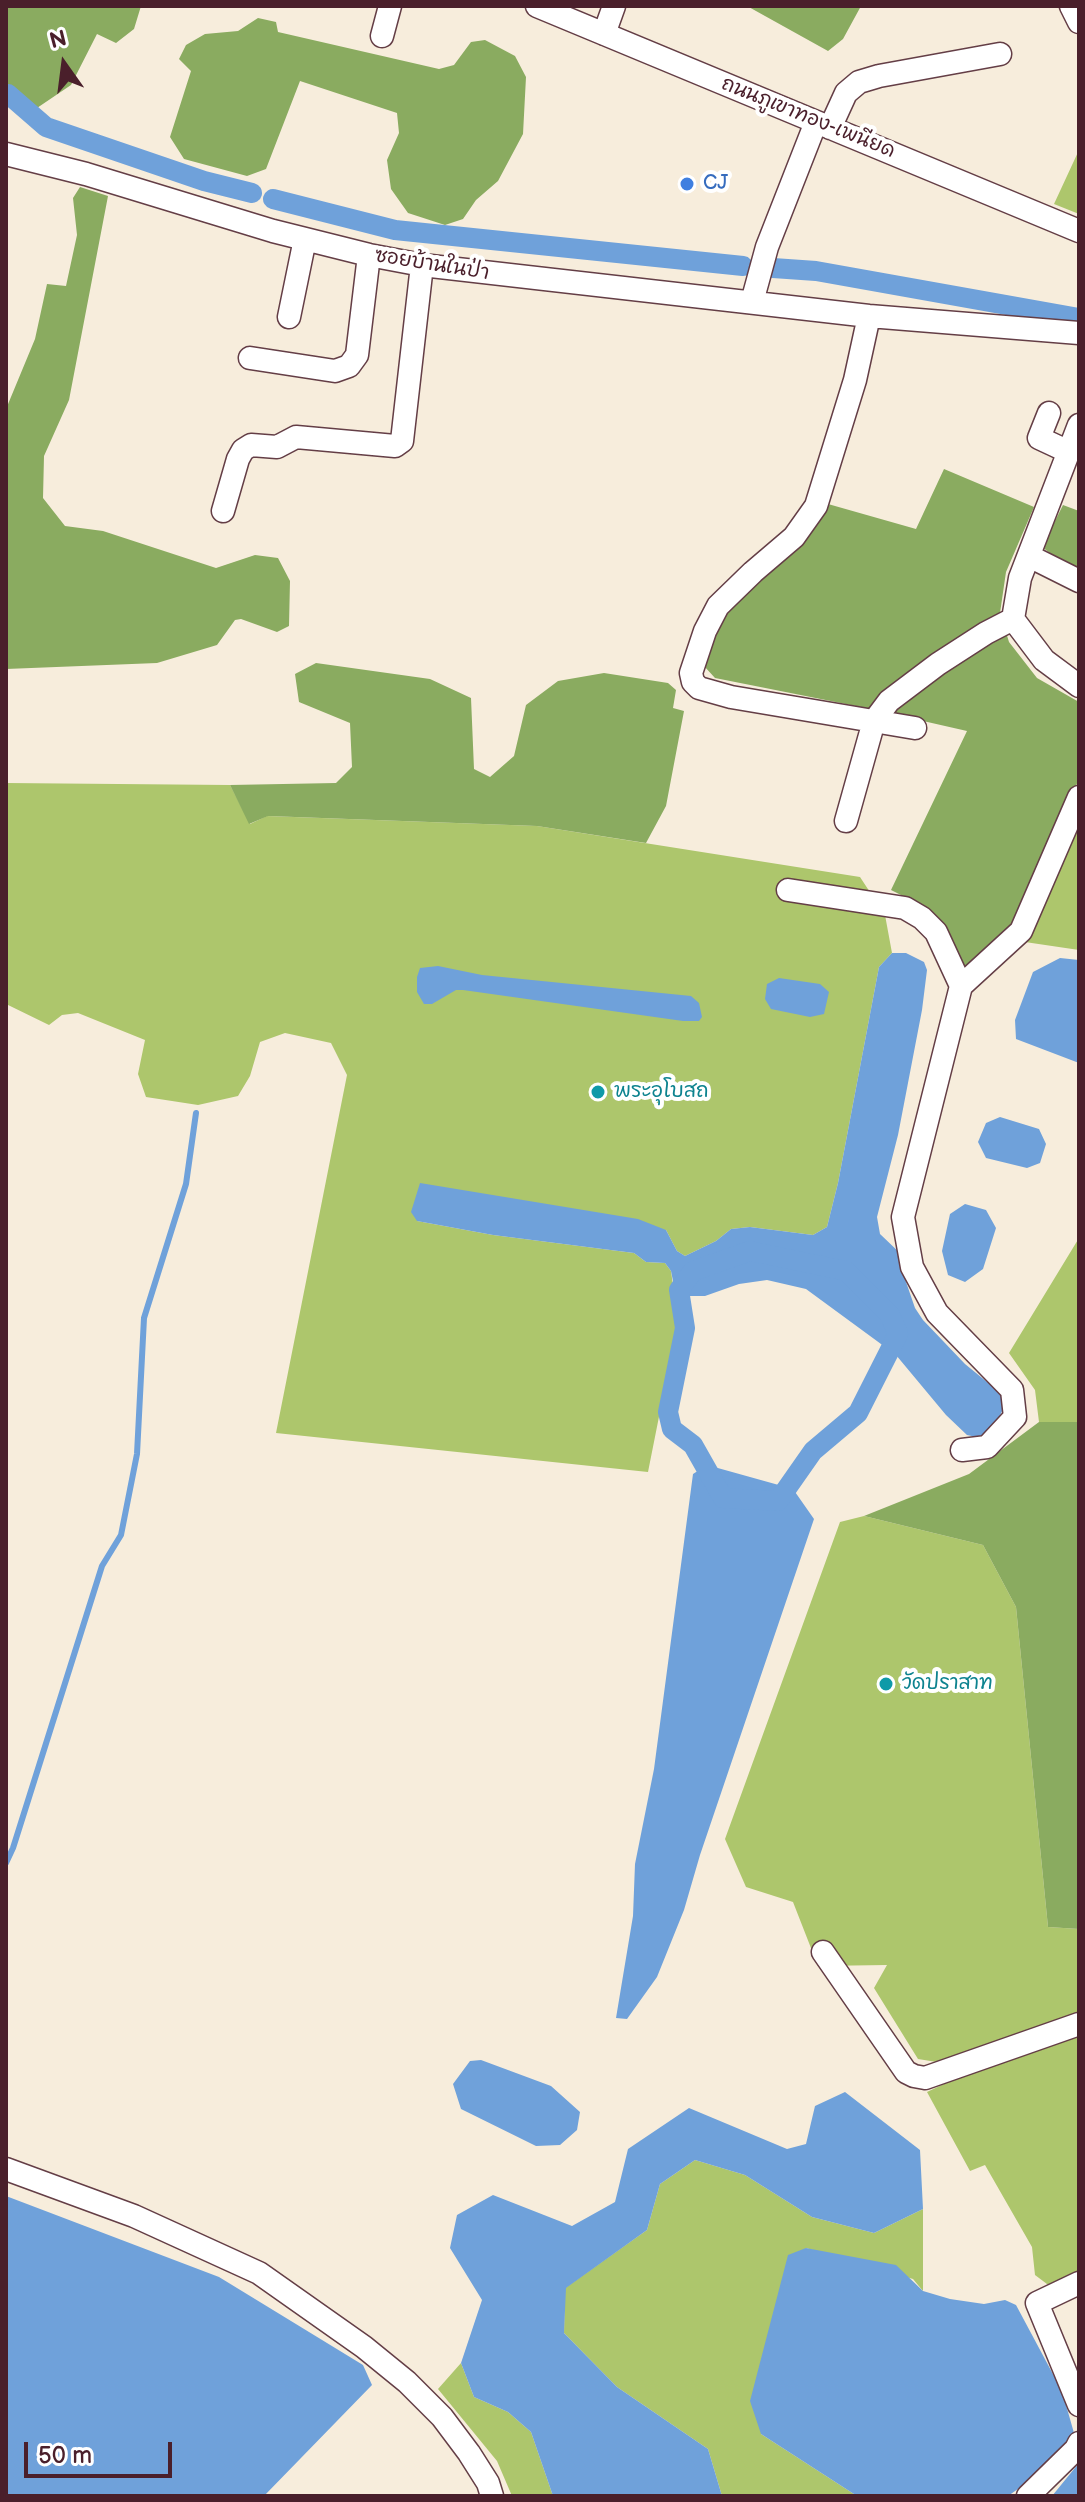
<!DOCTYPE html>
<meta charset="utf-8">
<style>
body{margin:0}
#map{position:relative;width:1085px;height:2502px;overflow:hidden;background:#f7eddc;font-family:"Balsamiq Sans",sans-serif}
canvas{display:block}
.frame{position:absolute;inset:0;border:8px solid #4a1f2b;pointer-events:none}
.north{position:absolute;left:24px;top:24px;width:80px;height:80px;-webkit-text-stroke:6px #fff;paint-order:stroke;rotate:346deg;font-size:22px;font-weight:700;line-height:32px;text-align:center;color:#4a1f2b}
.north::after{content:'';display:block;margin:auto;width:28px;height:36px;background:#4a1f2b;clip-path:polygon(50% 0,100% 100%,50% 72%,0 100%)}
.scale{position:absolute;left:24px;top:2442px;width:148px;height:36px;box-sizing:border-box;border:4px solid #4a1f2b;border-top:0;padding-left:10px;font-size:24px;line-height:28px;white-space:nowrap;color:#4a1f2b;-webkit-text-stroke:6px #fff;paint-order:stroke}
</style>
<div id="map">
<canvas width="1085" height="2502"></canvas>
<div class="frame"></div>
<div class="north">N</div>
<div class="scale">50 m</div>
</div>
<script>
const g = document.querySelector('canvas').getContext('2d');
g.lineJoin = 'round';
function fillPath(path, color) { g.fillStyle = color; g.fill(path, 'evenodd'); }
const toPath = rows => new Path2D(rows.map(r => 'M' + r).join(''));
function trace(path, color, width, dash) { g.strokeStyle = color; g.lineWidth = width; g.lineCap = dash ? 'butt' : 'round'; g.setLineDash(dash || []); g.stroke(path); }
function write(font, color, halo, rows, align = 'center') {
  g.font = font + ' "Balsamiq Sans","Playpen Sans Thai",sans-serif'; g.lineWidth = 8; g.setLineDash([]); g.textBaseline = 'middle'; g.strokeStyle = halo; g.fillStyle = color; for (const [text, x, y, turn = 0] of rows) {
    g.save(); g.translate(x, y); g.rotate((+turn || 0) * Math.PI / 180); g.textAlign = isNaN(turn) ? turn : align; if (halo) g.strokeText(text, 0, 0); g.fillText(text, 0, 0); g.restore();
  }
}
const green = toPath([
 [1079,150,1079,214,1054,204],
 [6,783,230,785,250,824,267,816,537,826,860,877,885,915,892,953,879,967,838,1183,827,1227,813,1235,750,1227,731,1229,716,1241,685,1256,677,1251,666,1230,417,1221,493,1235,634,1253,646,1262,665,1263,671,1271,678,1321,648,1472,276,1433,347,1075,331,1043,285,1033,260,1042,250,1076,238,1096,198,1105,146,1097,138,1074,145,1040,78,1013,62,1015,49,1025,6,1004],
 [1079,820,1079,950,1025,942],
 [1079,1238,1079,1422,1039,1422,1035,1390,1009,1353],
 [864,1516,983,1545,1016,1607,1048,1927,1079,1929,1079,2013,943,2063,918,2059,874,1988,887,1965,818,1966,793,1902,746,1887,725,1839,840,1522],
 [1079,2035,1079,2274,1051,2287,1035,2275,1032,2247,985,2165,970,2171,927,2092,993,2061],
 [695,2160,745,2175,812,2217,874,2233,923,2209,923,2291,913,2279,806,2248,761,2434,857,2496,722,2496,708,2449,617,2387,564,2333,565,2288,647,2230,660,2184],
 [461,2363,474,2397,508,2412,531,2432,553,2496,512,2496,497,2461,438,2389]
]);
const forest = toPath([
 [6,6,141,6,134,29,116,43,97,34,71,85,37,108,6,101],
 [747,6,861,6,843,39,828,51],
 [258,18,276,22,278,32,439,69,454,65,471,42,485,40,515,56,526,77,523,134,498,181,476,200,463,219,445,225,408,213,391,189,387,160,399,133,397,113,300,81,266,169,247,176,184,159,170,137,191,71,179,59,186,45,205,34,238,31],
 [80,187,108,196,69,400,44,456,43,498,65,526,103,531,216,568,255,555,278,558,290,581,289,626,277,632,241,619,235,620,217,645,157,663,6,669,6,409,35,339,47,284,66,286,77,235,73,198],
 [944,469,1034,507,1006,572,1000,613,1009,642,1037,678,1079,702,1079,779,1015,923,963,969,911,900,891,890,967,731,866,708,715,678,704,666,722,616,760,574,806,538,828,504,916,529],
 [1063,505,1079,511,1079,575,1042,547],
 [316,663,430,679,471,698,474,769,490,777,514,756,526,705,558,681,604,673,668,683,676,690,673,708,684,711,666,806,646,843,537,826,268,816,249,824,230,785,336,783,352,767,350,723,299,702,295,674],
 [1039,1422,1079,1422,1079,1929,1048,1927,1016,1607,983,1545,864,1516,969,1474]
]);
const water = toPath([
 [892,953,906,953,924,962,927,970,922,1010,898,1135,877,1217,880,1234,902,1255,905,1279,915,1308,923,1320,965,1364,1003,1395,1005,1405,994,1428,981,1438,967,1435,946,1415,896,1355,806,1289,767,1280,739,1284,705,1296,688,1296,674,1286,671,1271,665,1263,646,1262,634,1253,493,1235,417,1221,411,1212,420,1183,638,1219,666,1230,677,1251,685,1256,716,1241,731,1229,750,1227,813,1235,827,1227,838,1183,879,967],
 [1060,958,1079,960,1079,1063,1016,1039,1015,1020,1033,972],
 [438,966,482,975,691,996,699,1003,702,1017,699,1021,683,1021,463,990,456,990,432,1004,424,1004,417,992,417,977,420,968],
 [779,978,820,984,829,992,824,1014,810,1017,771,1009,765,999,767,984],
 [1000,1117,1039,1129,1046,1144,1040,1163,1027,1168,986,1158,978,1142,986,1123],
 [965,1204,986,1210,996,1228,983,1269,965,1282,948,1275,942,1251,950,1214],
 [707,1465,793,1489,814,1519,700,1855,684,1910,657,1977,627,2019,616,2018,633,1916,635,1864,654,1769,693,1474],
 [481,2060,551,2086,580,2112,577,2130,560,2145,536,2146,461,2109,453,2084,470,2061],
 [845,2092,920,2150,923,2209,874,2233,812,2217,745,2175,695,2160,660,2184,647,2230,566,2288,564,2333,617,2387,708,2449,722,2496,553,2496,531,2432,508,2412,474,2397,461,2363,482,2300,450,2248,457,2215,493,2195,572,2226,615,2202,628,2149,689,2108,787,2149,806,2144,815,2106],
 [6,2196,219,2277,363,2365,372,2385,264,2496,6,2496],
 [806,2248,896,2265,923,2291,950,2299,984,2304,1005,2300,1016,2305,1062,2391,1074,2433,1042,2472,1008,2496,857,2496,761,2434,750,2401,788,2255],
 [1079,2463,1079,2496,1052,2496]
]);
const stream = toPath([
 [6,1863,13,1848,102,1566,121,1535,137,1454,144,1318,186,1184,196,1113]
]);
const canal = toPath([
 [8,94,46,127,204,181,252,193],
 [273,199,395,230,743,266],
 [773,268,816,271,1079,318],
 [750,1251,846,1271,890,1315,898,1334,858,1413,813,1451,778,1501,723,1498,693,1445,672,1429,668,1412,685,1328,679,1290,693,1271,750,1251]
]);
const minor = toPath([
 [537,6,1079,231],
 [1071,6,1079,22],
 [604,34,614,6],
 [382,36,390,6],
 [830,128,846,93,859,82,879,76,1000,54],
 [6,154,86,174,273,231,369,255,422,265,869,316,1079,333],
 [752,302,767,247,816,122],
 [869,316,855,380,816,506,794,537,753,572,718,606,705,631,691,673,693,682,699,688,731,697,915,728],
 [289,317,305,239],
 [250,358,335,371,349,366,357,355,369,255],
 [1049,413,1039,438,1069,452],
 [1079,425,1020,578,1013,619,1044,660,1079,686],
 [223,511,238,459,243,450,251,445,277,447,296,437,395,446,402,441,422,265],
 [1029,556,1079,581],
 [846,821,874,721,889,701,938,664,986,633,1013,619],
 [788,890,905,908,922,918,936,932,961,986],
 [962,1450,987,1447,1015,1417,1012,1390,937,1313,912,1267,903,1217,961,986,1021,931,1079,797],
 [823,1952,906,2072,914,2076,925,2078,1079,2024],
 [6,2169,134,2216,259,2273,364,2347,407,2382,442,2417,469,2453,488,2483,492,2496],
 [1079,2283,1037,2303,1079,2405],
 [1028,2496,1076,2449,1079,2443]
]);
const markers = [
 [687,184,8,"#3f7fe0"],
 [598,1092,8,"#0f9aa8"],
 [886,1684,8,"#0f9aa8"]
];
const streetNames = [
 ["ถนนภูเขาทอง-เพนียด",808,118,22],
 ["ซอยบ้านในป่า",432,265,9]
];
const shopNames = [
 ["CJ",703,184]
];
const cultureNames = [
 ["พระอุโบสถ",614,1092],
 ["วัดปราสาท",902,1684]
];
fillPath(green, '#adc66c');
fillPath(forest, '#8aab60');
fillPath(water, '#6fa1da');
trace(stream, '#6fa1da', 6);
trace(canal, '#6fa1da', 20);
trace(minor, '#643e46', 25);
trace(minor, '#fff', 22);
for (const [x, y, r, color] of markers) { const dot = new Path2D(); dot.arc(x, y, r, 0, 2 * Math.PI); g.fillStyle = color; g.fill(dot); trace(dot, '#fff', 3); }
write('20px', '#4a1f2b', '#fff', streetNames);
write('20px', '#366cbe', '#fff', shopNames, 'left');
write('20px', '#0d838f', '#fff', cultureNames, 'left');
</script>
